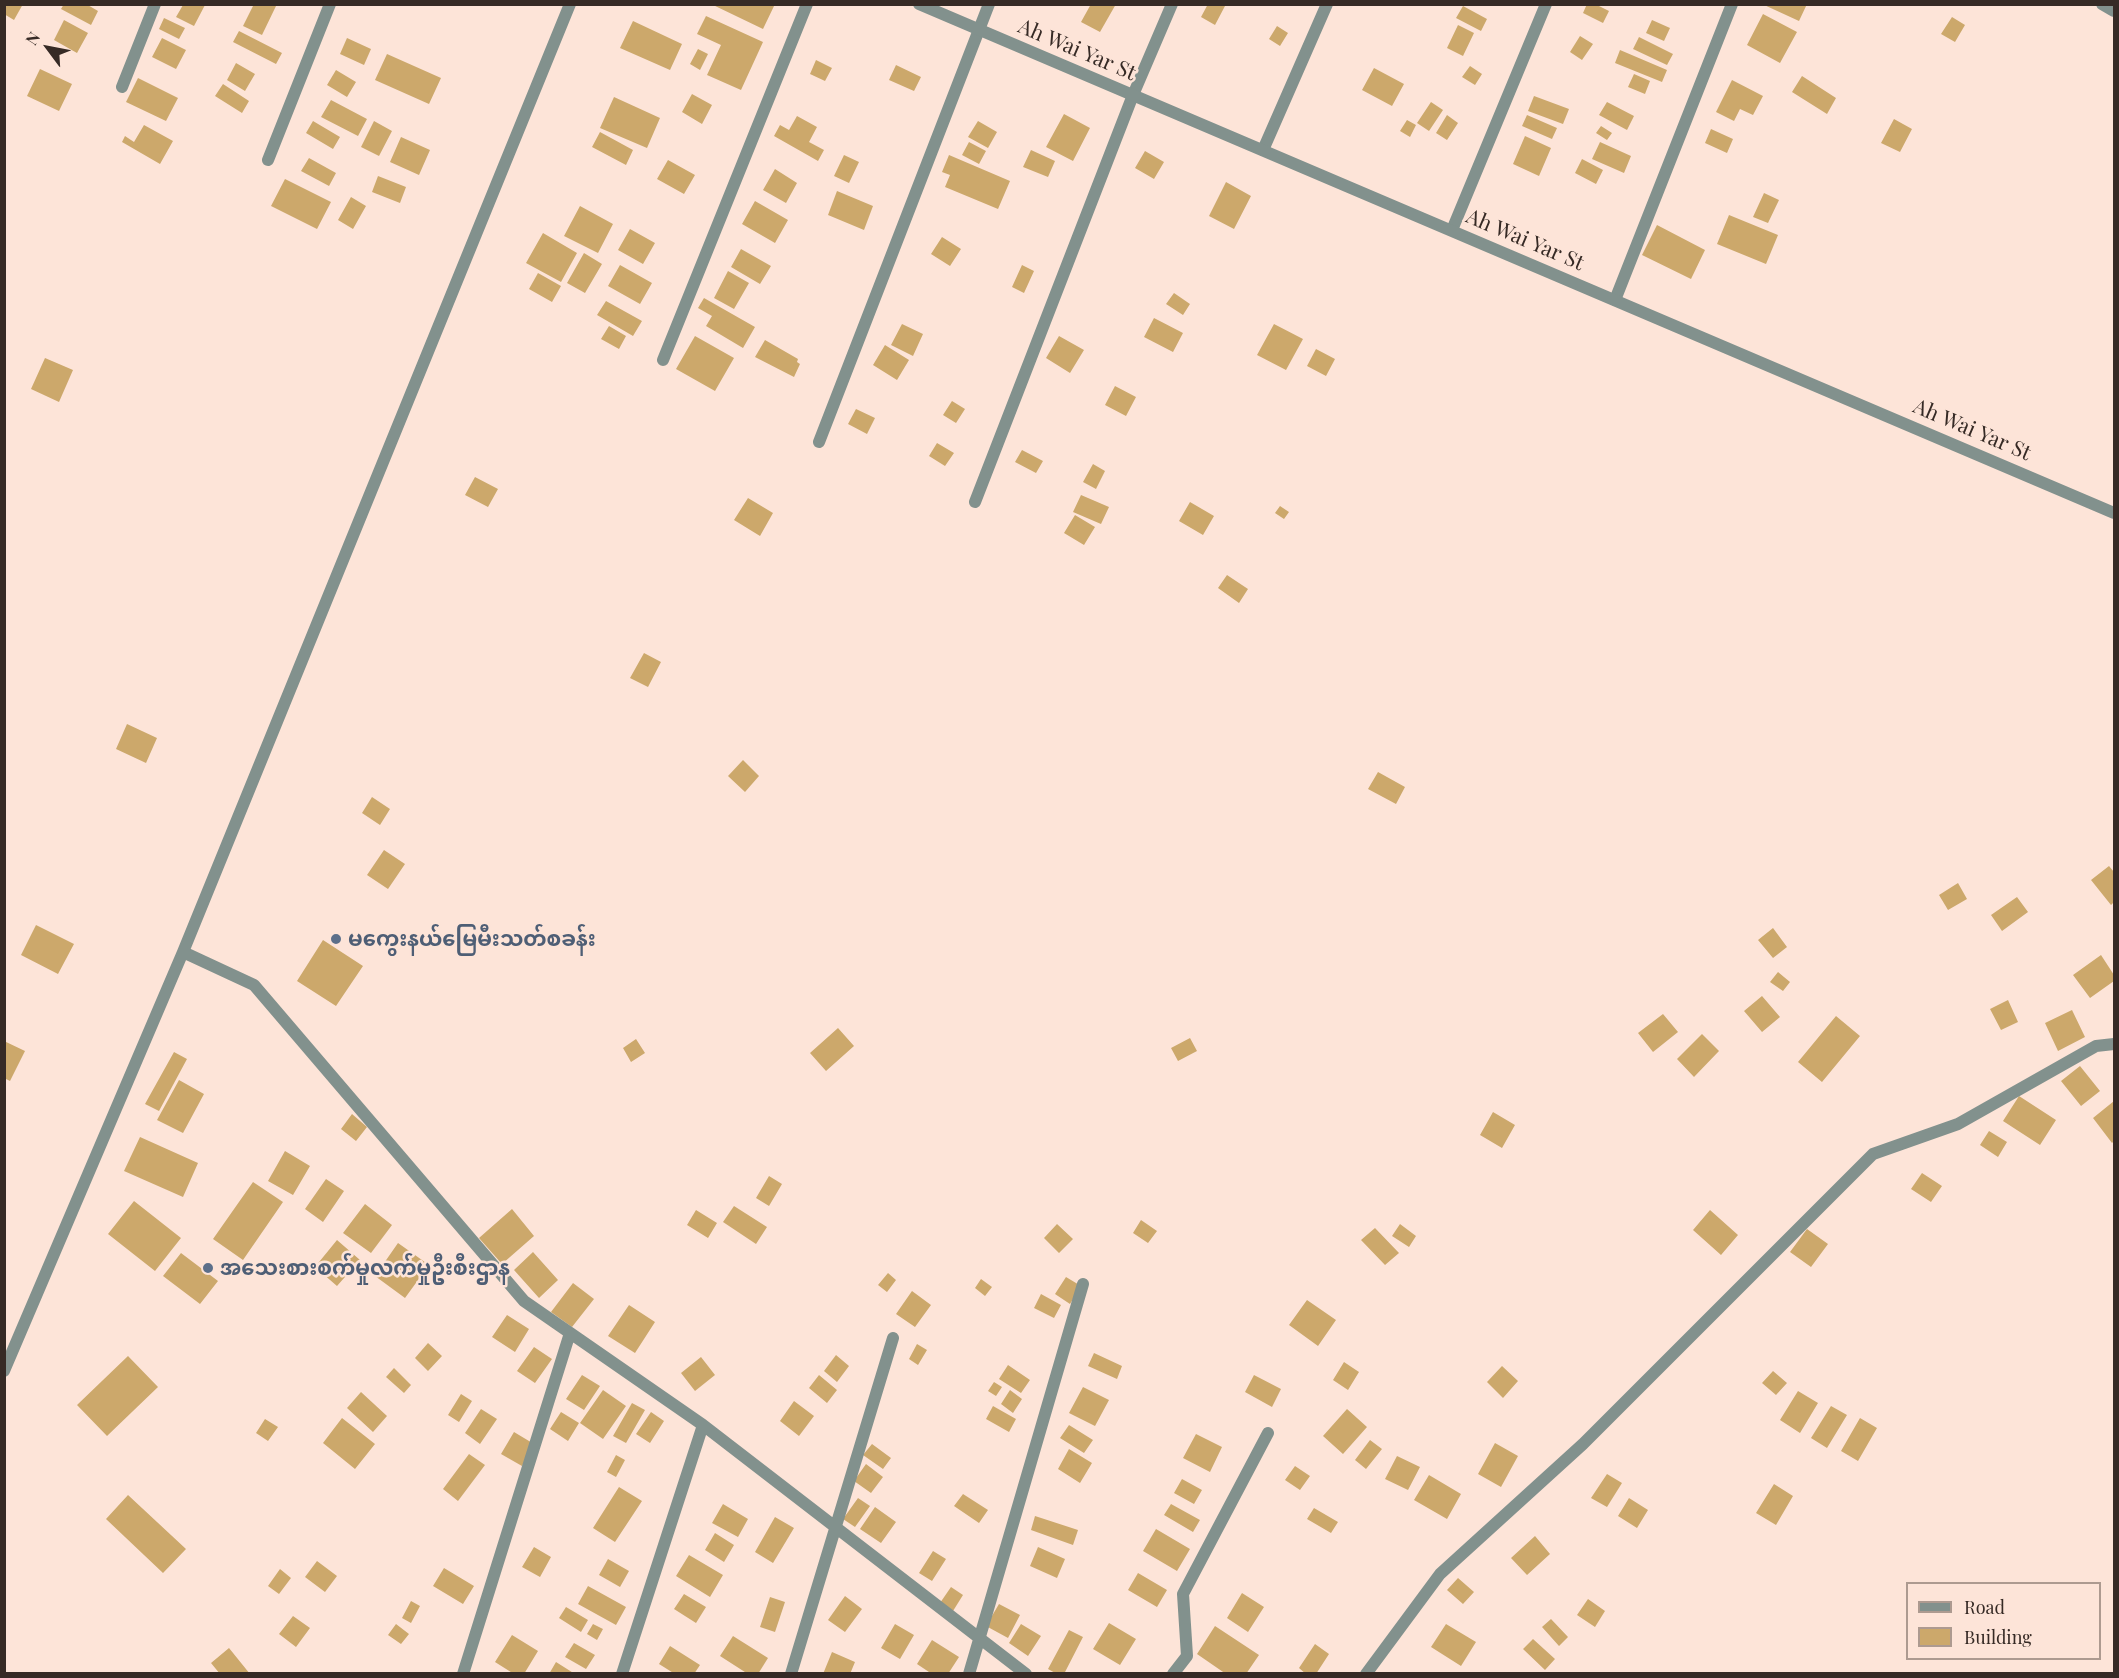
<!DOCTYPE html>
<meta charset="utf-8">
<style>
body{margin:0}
#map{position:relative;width:2119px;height:1678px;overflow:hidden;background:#fde4d8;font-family:"Playfair Display",serif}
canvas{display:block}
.frame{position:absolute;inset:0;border:6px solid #362a25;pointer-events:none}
.legend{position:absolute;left:1906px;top:1582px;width:195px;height:78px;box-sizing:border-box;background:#fde4d8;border:2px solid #ad9a90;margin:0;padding:8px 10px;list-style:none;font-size:18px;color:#362a25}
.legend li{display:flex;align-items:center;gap:12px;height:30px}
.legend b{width:30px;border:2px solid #ad9a90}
.north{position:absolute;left:18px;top:18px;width:60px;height:60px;-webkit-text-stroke:4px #fde4d8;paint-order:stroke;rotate:302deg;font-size:16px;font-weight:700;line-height:24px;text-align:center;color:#362a25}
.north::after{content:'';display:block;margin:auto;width:21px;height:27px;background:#362a25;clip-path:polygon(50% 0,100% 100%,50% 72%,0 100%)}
</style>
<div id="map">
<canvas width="2119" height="1678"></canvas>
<div class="frame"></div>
<ul class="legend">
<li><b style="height:8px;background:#82918d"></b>Road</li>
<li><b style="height:16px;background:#cca86b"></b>Building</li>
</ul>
<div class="north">N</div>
</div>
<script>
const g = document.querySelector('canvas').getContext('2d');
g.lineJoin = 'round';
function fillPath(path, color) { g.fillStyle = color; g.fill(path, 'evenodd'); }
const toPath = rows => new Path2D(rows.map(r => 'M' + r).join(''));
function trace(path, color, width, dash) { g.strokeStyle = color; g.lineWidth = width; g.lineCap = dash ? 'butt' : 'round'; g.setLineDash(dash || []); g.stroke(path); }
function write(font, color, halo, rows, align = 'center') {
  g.font = font + ' "Playfair Display","Noto Sans Myanmar",serif'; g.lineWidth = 5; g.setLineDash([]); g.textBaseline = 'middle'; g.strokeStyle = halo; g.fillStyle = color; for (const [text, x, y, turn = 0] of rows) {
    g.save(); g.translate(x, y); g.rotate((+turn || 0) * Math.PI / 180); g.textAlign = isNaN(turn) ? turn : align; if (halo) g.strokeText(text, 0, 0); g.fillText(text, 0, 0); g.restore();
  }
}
const building = toPath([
 [4,4,23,4,14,20,4,14],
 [64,4,86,4,98,11,91,25,61,9],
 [254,4,276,6,262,35,243,26],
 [711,4,775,4,763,29],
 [1091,4,1116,4,1100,32,1081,22],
 [1208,4,1225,6,1215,25,1201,17],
 [1587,4,1595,4,1609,11,1603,23,1583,13],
 [1762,4,1807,4,1799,21],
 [183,5,205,5,194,26,176,17],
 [1463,6,1487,19,1481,31,1456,18],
 [1763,14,1797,32,1780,63,1747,45],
 [706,16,763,42,741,90,707,75,721,45,697,34],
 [1952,17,1965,25,1955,42,1941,34],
 [164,18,185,28,179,39,159,29],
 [64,20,88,33,77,53,54,40],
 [1652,20,1670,28,1664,41,1646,33],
 [633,21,682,44,670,70,620,48],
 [1458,25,1474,33,1463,56,1447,48],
 [1277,26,1288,33,1280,46,1269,39],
 [239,31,282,53,276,64,233,42],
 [1580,36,1593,44,1582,60,1570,52],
 [1639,37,1673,54,1667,65,1633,49],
 [162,38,186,50,176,69,152,57],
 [347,38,371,49,364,65,340,54],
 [698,49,708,54,700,70,690,64],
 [1620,50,1667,70,1662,82,1615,63],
 [387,54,441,78,429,104,375,80],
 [816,60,832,68,825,81,810,74],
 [236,63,255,74,245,91,227,80],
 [896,65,921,77,914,91,889,80],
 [1470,66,1482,74,1475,85,1462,77],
 [1374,68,1404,84,1392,106,1362,90],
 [40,69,72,84,59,111,27,96],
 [336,70,356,82,347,97,327,85],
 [1634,74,1650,81,1645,94,1628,87],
 [1802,76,1836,98,1827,114,1792,92],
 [138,78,178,98,166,121,126,102],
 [1732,80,1763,96,1753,115,1740,109,1734,121,1716,112],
 [223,84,249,101,242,113,215,96],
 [692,94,712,105,702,124,682,112],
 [1534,96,1569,109,1563,124,1528,111],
 [614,97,660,118,647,148,600,128],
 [331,100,367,119,358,136,321,117],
 [1431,102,1443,110,1429,131,1417,123],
 [1607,102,1634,116,1627,130,1599,115],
 [1064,114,1090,128,1073,161,1046,147],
 [1447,115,1458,123,1447,140,1436,133],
 [1527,115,1557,128,1552,139,1522,126],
 [797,116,817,127,809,142,824,150,818,161,774,136,780,125,789,130],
 [1894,119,1912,129,1900,152,1881,143],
 [1407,120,1416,125,1410,137,1400,131],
 [313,121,340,137,333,149,306,133],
 [374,121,392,131,379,156,361,147],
 [978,121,997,132,988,148,968,137],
 [144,125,173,141,160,164,122,142,125,136,134,142],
 [1601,126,1612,133,1607,140,1596,133],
 [1711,129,1733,139,1727,153,1705,143],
 [600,132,633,150,626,165,592,147],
 [1525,136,1551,148,1539,176,1513,164],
 [401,137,430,150,419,175,390,162],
 [969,142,986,151,979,164,962,155],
 [1600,142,1631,156,1624,173,1592,159],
 [1031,150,1055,161,1048,177,1023,167],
 [1145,151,1164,162,1154,179,1135,168],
 [844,155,859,162,849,183,834,176],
 [949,155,1010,181,998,209,945,187,950,175,942,172],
 [309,158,336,173,329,186,301,171],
 [1582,159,1603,170,1596,184,1575,173],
 [668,160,695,175,684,194,657,179],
 [775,169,797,183,786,203,763,190],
 [378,176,406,187,400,203,372,192],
 [285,179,331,202,317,229,271,206],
 [1226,182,1251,196,1234,229,1209,216],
 [837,191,873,206,864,230,828,215],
 [1764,193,1779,200,1768,223,1753,217],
 [351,197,366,206,353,229,338,220],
 [755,201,788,220,775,243,742,224],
 [580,206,613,224,598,253,564,236],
 [1729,215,1778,235,1766,264,1717,244],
 [1657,225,1705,250,1691,279,1642,255],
 [630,229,655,243,643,264,618,250],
 [543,233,577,253,561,282,526,263],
 [942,237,961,249,950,266,931,254],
 [741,249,771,266,760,284,731,267],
 [584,253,602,264,585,293,567,283],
 [620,265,652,283,640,304,608,286],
 [1022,265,1034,271,1024,293,1012,287],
 [728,271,749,283,734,309,714,298],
 [538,273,561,286,552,302,529,289],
 [1174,293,1190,304,1183,315,1166,304],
 [704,298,755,327,743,348,706,326,712,316,698,308],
 [606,301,642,321,633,336,597,315],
 [1154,318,1183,333,1173,352,1144,337],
 [902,324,923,334,913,356,891,345],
 [1274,324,1303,339,1286,370,1257,355],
 [609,326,626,336,619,349,601,339],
 [695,336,734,358,715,391,676,369],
 [1059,336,1084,350,1070,373,1046,358],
 [765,340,798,359,797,362,800,364,794,377,755,357],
 [885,345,909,360,897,380,873,365],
 [1316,349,1335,359,1326,376,1307,366],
 [45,358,73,370,59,402,31,389],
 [1115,386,1136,397,1126,416,1105,405],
 [952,401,965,409,956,423,943,415],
 [856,409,875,418,867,434,848,424],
 [937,443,954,453,945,466,929,456],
 [1022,450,1043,461,1036,473,1015,462],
 [1093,464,1105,471,1096,489,1083,482],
 [475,477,498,489,488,507,465,495],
 [1081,495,1109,507,1101,524,1073,512],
 [748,498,773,513,760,536,734,520],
 [1190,502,1214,516,1203,535,1179,521],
 [1280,506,1289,512,1284,519,1275,513],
 [1075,515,1095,527,1084,545,1064,533],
 [1227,575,1248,589,1239,603,1218,588],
 [644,653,661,662,648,687,630,678],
 [127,724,157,738,146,763,116,749],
 [743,760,759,776,745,792,728,776],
 [1378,772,1405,787,1396,804,1368,789],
 [372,797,390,809,380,825,362,813],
 [384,850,405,864,388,889,367,875],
 [2109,866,2114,872,2114,902,2111,905,2091,880],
 [1958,883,1967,899,1948,910,1939,895],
 [2017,897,2028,912,2002,931,1991,915],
 [36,925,74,944,58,974,21,955],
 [1773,928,1787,947,1773,958,1758,940],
 [323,940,363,966,336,1006,297,981],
 [2101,955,2114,975,2114,981,2090,998,2073,975],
 [1778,972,1790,982,1783,991,1770,982],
 [1762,996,1780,1017,1762,1032,1744,1011],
 [2008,1000,2018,1022,2001,1030,1990,1009],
 [2072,1010,2085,1037,2058,1051,2045,1023],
 [1663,1014,1678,1032,1653,1052,1638,1033],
 [1836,1016,1860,1036,1822,1082,1798,1062],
 [838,1028,854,1046,826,1071,810,1053],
 [1702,1034,1719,1051,1694,1077,1677,1059],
 [1190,1038,1197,1051,1178,1061,1171,1048],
 [636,1039,645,1053,631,1062,623,1048],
 [4,1041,25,1051,10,1081,4,1078],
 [174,1052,187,1059,159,1111,145,1104],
 [2080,1066,2100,1091,2081,1106,2061,1081],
 [179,1080,204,1094,183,1133,157,1120],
 [2019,1096,2056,1120,2040,1145,2003,1121],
 [2114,1101,2114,1141,2112,1143,2093,1118],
 [1493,1112,1515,1125,1502,1148,1480,1135],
 [352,1114,367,1127,356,1141,341,1129],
 [1989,1131,2007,1142,1998,1157,1980,1145],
 [140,1137,198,1163,183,1197,124,1171],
 [285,1151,310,1166,293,1195,268,1181],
 [1922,1173,1942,1186,1931,1202,1911,1189],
 [769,1176,782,1184,769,1206,756,1198],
 [326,1179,344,1191,323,1222,305,1209],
 [253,1182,283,1202,243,1260,213,1239],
 [134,1201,181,1238,155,1271,108,1234],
 [365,1204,392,1225,371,1253,343,1233],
 [734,1206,767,1227,756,1244,723,1222],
 [512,1209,534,1236,502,1264,479,1238],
 [696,1210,717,1223,708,1238,687,1225],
 [1710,1210,1738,1235,1721,1255,1693,1230],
 [1141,1220,1157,1231,1148,1243,1133,1233],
 [1057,1224,1073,1239,1059,1253,1044,1238],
 [1400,1224,1416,1236,1409,1247,1392,1236],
 [1375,1228,1399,1253,1385,1265,1361,1240],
 [1807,1229,1828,1244,1811,1267,1790,1252],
 [337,1240,360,1260,337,1286,315,1267],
 [398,1243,429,1265,405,1298,375,1276],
 [533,1252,558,1280,539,1298,514,1270],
 [181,1253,218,1281,200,1304,163,1276],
 [888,1273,896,1280,887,1292,878,1285],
 [1066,1277,1081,1286,1070,1304,1055,1294],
 [981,1279,992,1287,985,1296,975,1288],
 [573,1283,594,1299,572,1327,551,1312],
 [912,1291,931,1305,915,1327,896,1314],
 [1041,1294,1061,1305,1054,1318,1034,1308],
 [1307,1300,1336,1320,1318,1346,1289,1325],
 [629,1305,655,1322,635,1353,608,1336],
 [507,1315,529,1329,515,1352,492,1337],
 [428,1343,442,1356,428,1371,415,1358],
 [917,1344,927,1350,918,1365,909,1359],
 [534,1347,552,1359,535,1383,517,1371],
 [1094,1353,1122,1366,1117,1379,1088,1366],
 [836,1355,849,1366,837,1382,824,1371],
 [128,1356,158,1387,107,1436,77,1405],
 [701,1357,715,1375,695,1391,681,1373],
 [1344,1362,1359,1372,1348,1390,1333,1380],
 [1008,1365,1030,1380,1021,1393,999,1379],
 [1502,1366,1518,1381,1503,1398,1487,1382],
 [394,1368,411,1385,404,1393,386,1377],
 [1773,1371,1787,1383,1776,1395,1762,1383],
 [582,1375,600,1386,584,1410,566,1399],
 [819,1375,837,1390,827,1403,809,1388],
 [1254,1375,1281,1389,1272,1407,1245,1392],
 [994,1382,1002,1387,996,1396,988,1391],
 [1083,1387,1109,1400,1095,1426,1069,1413],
 [603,1390,626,1406,603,1439,580,1423],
 [1010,1390,1022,1399,1013,1413,1001,1404],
 [1798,1391,1818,1403,1800,1433,1780,1420],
 [361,1392,387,1416,373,1432,347,1408],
 [461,1394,472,1401,459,1422,448,1415],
 [794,1401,814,1416,799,1436,780,1421],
 [632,1403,645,1410,626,1443,613,1436],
 [993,1406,1016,1419,1009,1432,986,1419],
 [1831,1406,1847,1415,1827,1448,1811,1438],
 [481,1409,497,1419,480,1444,465,1433],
 [1347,1409,1367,1427,1343,1454,1323,1436],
 [561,1412,579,1423,568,1441,550,1429],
 [651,1412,664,1421,650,1443,636,1434],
 [342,1418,375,1444,355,1469,323,1443],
 [1860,1418,1877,1428,1858,1461,1841,1451],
 [265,1419,278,1427,268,1441,256,1433],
 [1069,1425,1093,1440,1084,1453,1060,1438],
 [514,1432,534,1444,522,1466,501,1454],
 [1196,1434,1222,1447,1210,1472,1183,1458],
 [1370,1440,1382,1449,1366,1469,1355,1460],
 [1495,1443,1518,1456,1501,1487,1478,1474],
 [872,1444,891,1458,883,1469,863,1455],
 [1069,1449,1092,1463,1080,1483,1058,1469],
 [469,1454,485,1465,458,1501,443,1489],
 [616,1455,625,1460,616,1477,607,1472],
 [1397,1456,1420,1467,1408,1490,1385,1479],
 [866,1464,883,1477,871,1493,854,1481],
 [1295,1466,1310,1476,1300,1490,1285,1480],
 [1607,1474,1622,1483,1607,1507,1591,1498],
 [1429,1475,1461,1494,1447,1519,1414,1500],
 [1182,1479,1202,1490,1194,1504,1174,1493],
 [1774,1484,1793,1496,1776,1525,1756,1513],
 [619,1487,642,1501,615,1542,593,1528],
 [963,1494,988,1510,979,1523,954,1506],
 [128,1495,186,1549,163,1573,106,1519],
 [858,1498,870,1506,855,1527,843,1519],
 [1629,1498,1648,1510,1637,1528,1618,1516],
 [723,1504,748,1519,738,1537,712,1523],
 [1171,1504,1200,1520,1193,1532,1164,1515],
 [875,1507,896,1522,881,1543,860,1529],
 [1314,1508,1338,1522,1331,1533,1307,1519],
 [1035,1516,1078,1530,1073,1545,1031,1530],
 [775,1517,794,1528,773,1563,755,1552],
 [1156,1529,1190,1549,1177,1571,1143,1551],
 [715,1533,734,1545,724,1562,705,1550],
 [1535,1536,1550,1554,1527,1575,1511,1558],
 [534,1547,551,1557,540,1577,522,1567],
 [1038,1547,1065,1559,1057,1578,1030,1566],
 [933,1551,946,1559,932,1581,919,1573],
 [689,1555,723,1575,710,1597,676,1576],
 [608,1559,629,1571,620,1587,599,1575],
 [317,1561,337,1576,325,1592,305,1577],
 [444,1568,474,1586,463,1604,433,1586],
 [280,1569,291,1578,279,1594,268,1586],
 [1138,1573,1167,1590,1157,1607,1128,1590],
 [1458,1578,1474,1592,1463,1604,1447,1590],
 [588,1586,626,1607,616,1625,578,1604],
 [951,1587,963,1595,953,1611,940,1603],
 [1242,1593,1264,1607,1248,1632,1227,1618],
 [684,1594,706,1607,696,1623,674,1609],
 [845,1596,862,1609,845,1632,828,1620],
 [770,1597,785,1602,775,1632,760,1627],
 [1588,1599,1605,1611,1595,1627,1577,1615],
 [411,1601,420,1606,411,1623,402,1618],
 [999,1604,1020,1615,1008,1638,986,1626],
 [566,1607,588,1620,581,1632,559,1618],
 [293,1616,310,1628,296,1647,279,1634],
 [1551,1619,1568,1637,1559,1646,1542,1627],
 [1109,1623,1136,1639,1120,1665,1093,1649],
 [396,1624,409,1634,401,1644,388,1635],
 [593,1624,603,1629,597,1640,587,1634],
 [895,1624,914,1635,900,1659,881,1648],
 [1021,1624,1041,1636,1028,1656,1009,1643],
 [1446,1624,1476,1642,1461,1666,1431,1647],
 [1215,1626,1259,1655,1246,1674,1226,1674,1197,1654],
 [1069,1630,1083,1637,1064,1674,1057,1674,1048,1669],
 [512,1635,538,1651,524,1674,514,1674,495,1662],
 [733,1636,768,1658,758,1674,748,1674,720,1656],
 [1533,1639,1555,1659,1545,1670,1523,1649],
 [932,1640,959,1657,948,1674,932,1674,917,1664],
 [574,1643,595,1655,586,1669,565,1657],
 [1315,1644,1329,1654,1316,1674,1306,1674,1299,1668],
 [670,1646,700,1665,694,1674,675,1674,659,1664],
 [229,1648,250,1674,220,1674,211,1663],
 [832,1652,855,1662,850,1674,823,1674],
 [556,1662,575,1674,549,1674]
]);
const minor = toPath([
 [2102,4,2114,11],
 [122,87,155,4],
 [1263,150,1327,4],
 [268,160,330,4],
 [1452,230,1546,4],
 [1615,300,1732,4],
 [663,360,807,4],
 [819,442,989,4],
 [975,502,1133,95,1172,4],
 [183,952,254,985,524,1301,703,1425,1026,1674],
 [4,1371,183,952,570,4],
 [463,1674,570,1333],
 [622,1674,703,1425],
 [791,1674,893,1338],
 [969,1674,1083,1284],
 [1173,1674,1187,1656,1183,1594,1268,1433],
 [1366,1674,1440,1574,1583,1444,1873,1154,1958,1124,2096,1046,2114,1044]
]);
const tertiary = toPath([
 [919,4,2114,513]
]);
const markers = [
 [336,939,6,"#5c6f8a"],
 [208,1268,6,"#5c6f8a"]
];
const streetNames = [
 ["Ah Wai Yar St",1077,50,23],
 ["Ah Wai Yar St",1525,240,23],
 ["Ah Wai Yar St",1972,430,23]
];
const serviceNames = [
 ["မကွေးနယ်မြေမီးသတ်စခန်း",348,939],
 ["အသေးစားစက်မှုလက်မှုဦးစီးဌာန",220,1268]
];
fillPath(building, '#cca86b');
trace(minor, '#82918d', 12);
trace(tertiary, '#82918d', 12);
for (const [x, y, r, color] of markers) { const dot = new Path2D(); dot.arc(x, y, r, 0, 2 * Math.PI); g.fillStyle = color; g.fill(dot); trace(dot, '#fde4d8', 2); }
write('21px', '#362a25', '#fde4d8', streetNames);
write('bold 21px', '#4e5e75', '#fde4d8', serviceNames, 'left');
</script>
